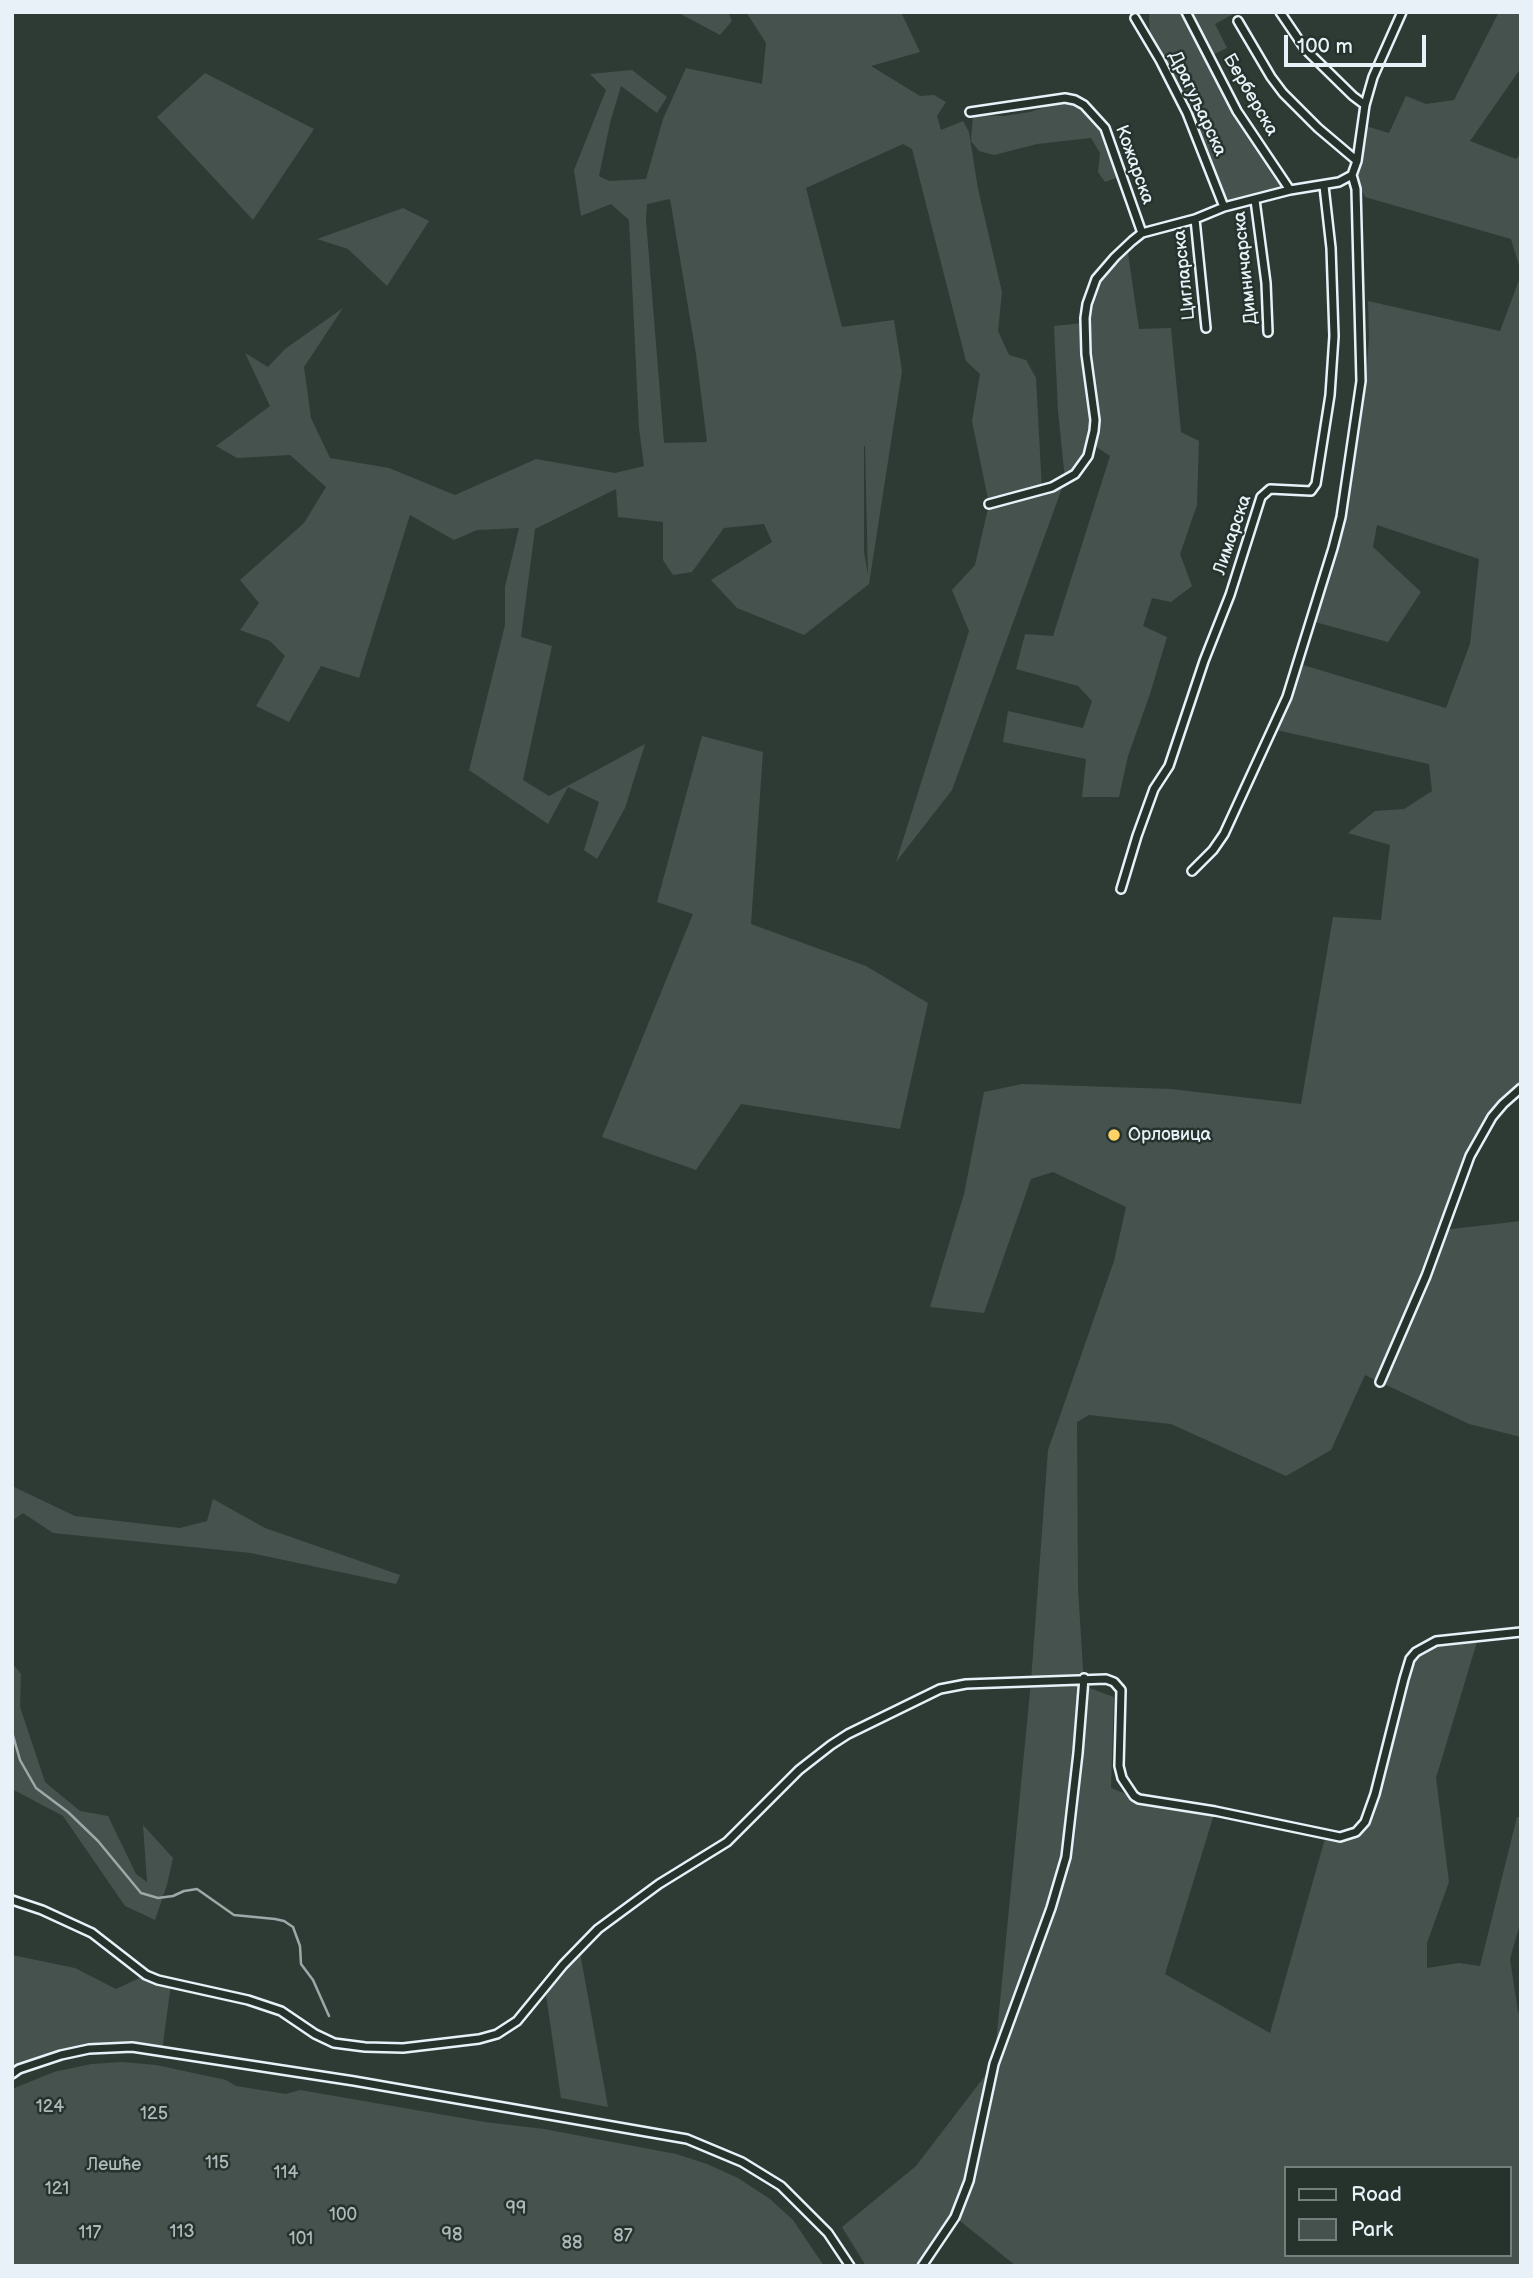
<!DOCTYPE html>
<meta charset="utf-8">
<style>
body{margin:0}
#map{position:relative;width:1533px;height:2278px;overflow:hidden;background:#2e3b35;font-family:"Balsamiq Sans",sans-serif}
canvas{display:block}
.frame{position:absolute;inset:0;border:14px solid #e8f1f8;pointer-events:none}
.legend{position:absolute;left:1284px;top:2166px;width:228px;height:91px;box-sizing:border-box;background:#26332d;border:2px solid #747f7e;margin:0;padding:9px 12px;list-style:none;font-size:21px;color:#e8f1f8}
.legend li{display:flex;align-items:center;gap:14px;height:35px}
.legend b{width:35px;border:2px solid #747f7e}
.scale{position:absolute;left:1284px;top:35px;width:142px;height:32px;box-sizing:border-box;border:4px solid #e8f1f8;border-top:0;padding-left:9px;font-size:21px;line-height:24px;white-space:nowrap;color:#e8f1f8;-webkit-text-stroke:5px #26332d;paint-order:stroke}
</style>
<div id="map">
<canvas width="1533" height="2278"></canvas>
<div class="frame"></div>
<ul class="legend">
<li><b style="height:9px;background:#26332d"></b>Road</li>
<li><b style="height:19px;background:#45524e"></b>Park</li>
</ul>
<div class="scale">100 m</div>
</div>
<script>
const g = document.querySelector('canvas').getContext('2d');
g.lineJoin = 'round';
function fillPath(path, color) { g.fillStyle = color; g.fill(path, 'evenodd'); }
const toPath = rows => new Path2D(rows.map(r => 'M' + r).join(''));
function trace(path, color, width, dash) { g.strokeStyle = color; g.lineWidth = width; g.lineCap = dash ? 'butt' : 'round'; g.setLineDash(dash || []); g.stroke(path); }
function write(font, color, halo, rows, align = 'center') {
  g.font = font + ' "Balsamiq Sans",sans-serif'; g.lineWidth = 5; g.setLineDash([]); g.textBaseline = 'middle'; g.strokeStyle = halo; g.fillStyle = color; for (const [text, x, y, turn = 0] of rows) {
    g.save(); g.translate(x, y); g.rotate((+turn || 0) * Math.PI / 180); g.textAlign = isNaN(turn) ? turn : align; if (halo) g.strokeText(text, 0, 0); g.fillText(text, 0, 0); g.restore();
  }
}
const green = toPath([
 [677,12,728,12,732,21,720,35],
 [746,12,901,12,920,52,871,66,920,96,934,95,946,102,937,116,941,130,963,121,969,132,978,189,1002,292,998,331,1009,355,1026,360,1036,378,1042,490,1065,480,1058,411,1054,326,1083,323,1096,279,1127,246,1139,329,1171,328,1181,432,1199,441,1197,505,1180,554,1192,586,1171,602,1152,598,1143,626,1167,637,1150,694,1128,756,1119,797,1082,797,1086,759,1003,742,1008,711,1083,728,1092,701,1078,686,1016,669,1025,634,1053,636,1110,456,1092,444,1082,466,1065,480,952,790,896,862,969,631,952,590,975,565,989,504,972,421,980,374,966,361,912,149,903,144,806,188,842,327,894,320,902,371,869,584,804,635,737,608,711,580,772,542,764,524,724,528,692,572,673,575,663,560,663,522,618,517,616,489,535,529,521,637,552,646,523,780,549,796,645,744,625,808,597,859,584,850,599,802,568,787,548,824,469,770,505,625,505,587,519,528,477,530,454,540,410,515,359,678,321,666,289,722,256,706,285,656,270,641,240,630,259,603,240,580,304,523,326,487,290,455,237,458,216,446,270,406,245,353,268,367,285,349,343,308,304,367,311,418,330,458,389,468,455,495,536,459,615,473,644,466,639,428,629,220,611,204,581,216,574,170,606,90,590,74,632,70,667,97,657,113,621,86,610,123,599,176,609,181,646,179,663,119,686,68,762,84,766,43],
 [670,199,696,354,707,442,664,443,646,220,647,204],
 [864,446,865,446,868,575,864,552],
 [1149,12,1237,12,1215,24,1227,48,1210,56,1237,110,1290,190,1224,207,1187,113,1150,42],
 [1499,12,1521,12,1521,68,1470,141,1516,159,1521,154,1521,272,1511,239,1365,197,1356,179,1366,126,1389,133,1406,96,1426,104,1454,100],
 [205,73,314,129,253,220,157,117],
 [1065,103,1075,105,1084,110,1105,133,1121,176,1105,182,1098,172,1100,153,1091,138,1037,144,994,155,979,151,971,141,973,115,1004,116,1030,112,1051,105],
 [403,208,429,221,387,286,348,249,317,239],
 [1521,275,1521,1088,1483,1131,1443,1230,1521,1221,1521,1437,1469,1424,1365,1375,1331,1450,1286,1476,1171,1424,1089,1415,1077,1422,1078,1588,1084,1686,1114,1697,1111,1788,1139,1799,1215,1811,1165,1974,1270,2033,1326,1835,1350,1835,1365,1822,1410,1659,1426,1645,1479,1635,1436,1778,1449,1882,1427,1943,1427,1968,1459,1963,1480,1966,1517,1817,1521,1817,1521,1920,1510,1959,1518,2012,1521,2010,1521,2266,1016,2266,955,2217,922,2266,866,2266,842,2227,916,2166,994,2064,1031,1681,1048,1450,1114,1261,1126,1207,1053,1172,1031,1179,984,1313,930,1307,964,1194,984,1092,1022,1084,1171,1089,1301,1104,1333,917,1381,920,1390,845,1348,833,1375,811,1404,809,1432,791,1429,764,1276,730,1303,665,1446,708,1470,644,1479,559,1377,525,1373,547,1421,592,1388,642,1315,622,1341,539,1349,502,1366,381,1369,338,1368,301,1500,331],
 [1286,2168,1510,2168,1510,2255,1286,2255],
 [702,736,763,752,751,924,866,966,928,1003,900,1129,741,1104,696,1170,602,1137,693,914,657,902],
 [12,1486,75,1516,180,1528,207,1521,213,1499,265,1528,400,1575,396,1584,251,1553,53,1533,23,1513,12,1521],
 [12,1663,21,1674,20,1707,45,1782,80,1811,108,1816,136,1874,147,1882,143,1825,173,1858,167,1885,155,1920,125,1906,63,1816,12,1789],
 [579,1947,608,2107,561,2098,545,1988],
 [12,1955,75,1968,116,1989,146,1975,171,1984,162,2051,89,2049,12,2074],
 [122,2062,156,2065,226,2080,236,2086,286,2094,300,2090,485,2122,544,2129,676,2154,707,2164,738,2178,770,2199,793,2220,824,2266,12,2266,12,2089,54,2072,91,2064]
]);
const stream = toPath([
 [12,1732,20,1760,36,1788,68,1812,98,1841,141,1893,158,1898,173,1896,184,1891,197,1889,234,1915,275,1919,284,1921,293,1927,300,1946,301,1964,313,1980,329,2016]
]);
const street = toPath([
 [1186,12,1237,111,1290,190],
 [1280,12,1305,49,1353,96,1365,105],
 [1135,18,1160,60,1187,113,1224,207],
 [1238,21,1271,77,1283,93,1318,128,1357,161],
 [970,112,1065,98,1075,100,1084,105,1105,128,1142,233],
 [1255,200,1266,283,1268,332],
 [1195,219,1206,328],
 [989,504,1052,487,1075,474,1088,456,1094,431,1095,420,1086,354,1085,318,1087,304,1096,279,1115,257,1132,241,1142,233,1195,219,1224,207,1290,190,1339,182,1352,175,1357,161,1365,105,1373,77,1402,12],
 [1192,871,1213,850,1224,834,1287,697,1333,548,1341,517,1361,381,1356,189,1352,175],
 [1121,889,1137,836,1154,789,1169,766,1204,661,1230,595,1261,497,1270,489,1311,491,1316,484,1330,395,1334,336,1331,248,1324,186],
 [1380,1382,1426,1276,1470,1156,1492,1117,1503,1104,1521,1088],
 [12,1900,42,1910,92,1933,146,1975,158,1980,248,2000,281,2011,315,2034,334,2043,365,2047,403,2048,479,2039,497,2034,517,2021,563,1965,598,1929,659,1884,727,1842,799,1770,831,1745,848,1734,940,1689,966,1684,1106,1679,1114,1682,1121,1690,1119,1766,1122,1778,1134,1796,1139,1799,1215,1811,1340,1837,1356,1832,1365,1822,1375,1794,1404,1679,1410,1659,1416,1652,1436,1641,1521,1632],
 [12,2074,19,2069,61,2055,89,2049,132,2047,354,2081,687,2139,742,2162,781,2186,828,2233,850,2266],
 [922,2266,955,2217,969,2181,994,2064,1051,1908,1066,1857,1078,1753,1084,1678]
]);
const markers = [
 [1114,1135,7,"#ffd166"]
];
const streetNames = [
 ["Берберска",1250,95,60],
 ["Драгуљарска",1197,104,65],
 ["Кожарска",1134,165,70],
 ["Димничарска",1246,268,-96],
 ["Цигларска",1185,275,-96],
 ["Лимарска",1233,535,-71]
];
const poiNames = [
 ["Орловица",1128,1135]
];
const parkNames = [
 ["124",50,2107],
 ["125",154,2114],
 ["115",217,2163],
 ["Лешће",114,2165],
 ["114",286,2173],
 ["121",57,2189],
 ["99",516,2209],
 ["100",343,2215],
 ["113",182,2232],
 ["117",90,2233],
 ["98",452,2235],
 ["87",623,2236],
 ["101",301,2239],
 ["88",572,2243]
];
fillPath(green, '#45524e');
trace(stream, '#9da8a9', 2.5);
trace(street, '#e8f1f8', 12);
trace(street, '#26332d', 7);
for (const [x, y, r, color] of markers) { const dot = new Path2D(); dot.arc(x, y, r, 0, 2 * Math.PI); g.fillStyle = color; g.fill(dot); trace(dot, '#26332d', 2.5); }
write('18px', '#e8f1f8', '#26332d', streetNames);
write('18px', '#e8f1f8', '#26332d', poiNames, 'left');
write('18px', '#afb9bc', '#26332d', parkNames);
</script>
